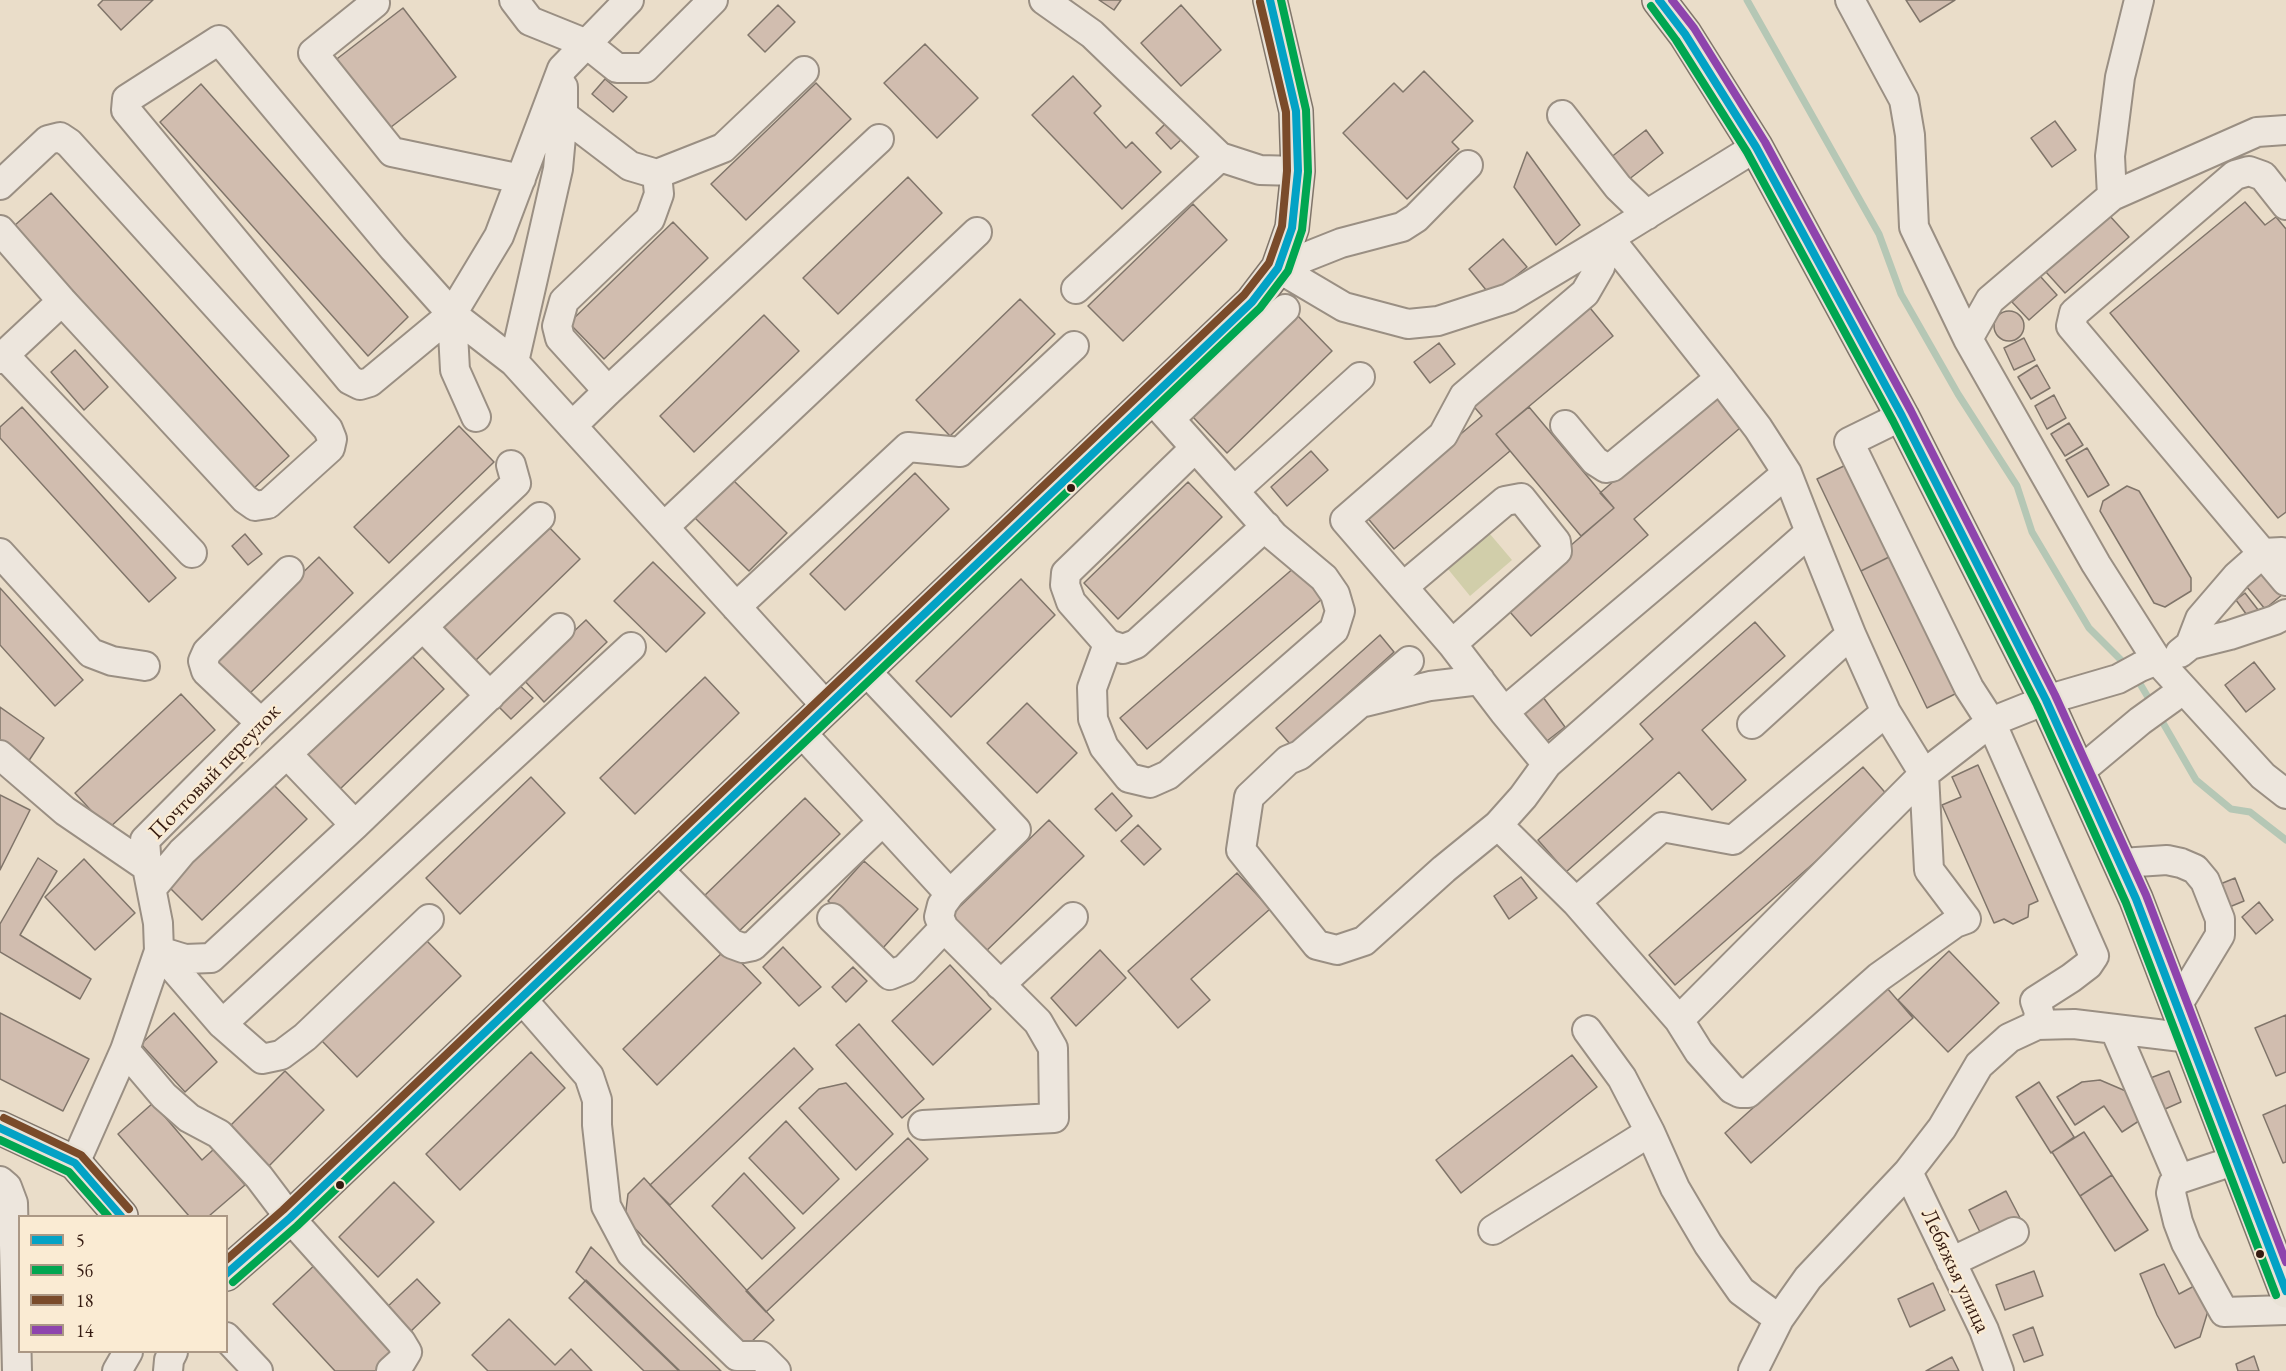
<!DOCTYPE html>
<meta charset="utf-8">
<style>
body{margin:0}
#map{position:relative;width:2286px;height:1371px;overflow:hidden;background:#eaddc9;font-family:"EB Garamond",serif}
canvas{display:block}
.legend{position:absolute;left:18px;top:1215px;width:210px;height:138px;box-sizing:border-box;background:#faebd3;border:2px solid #ab9885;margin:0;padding:8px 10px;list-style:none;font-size:18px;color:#351b11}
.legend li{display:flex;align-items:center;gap:12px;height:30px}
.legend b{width:30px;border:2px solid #ab9885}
</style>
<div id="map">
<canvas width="2286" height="1371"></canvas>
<ul class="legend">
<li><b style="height:8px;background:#03a2c5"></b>5</li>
<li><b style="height:8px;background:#00a651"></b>5б</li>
<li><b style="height:8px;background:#7a4b2a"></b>18</li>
<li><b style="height:8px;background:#8e44ad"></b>14</li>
</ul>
</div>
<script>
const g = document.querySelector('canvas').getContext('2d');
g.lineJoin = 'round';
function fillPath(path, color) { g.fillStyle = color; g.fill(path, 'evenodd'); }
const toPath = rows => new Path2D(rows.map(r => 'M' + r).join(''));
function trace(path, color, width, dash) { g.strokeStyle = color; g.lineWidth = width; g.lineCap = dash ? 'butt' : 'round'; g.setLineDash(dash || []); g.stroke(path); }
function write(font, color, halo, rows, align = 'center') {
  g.font = font + ' "EB Garamond",serif'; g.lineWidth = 4.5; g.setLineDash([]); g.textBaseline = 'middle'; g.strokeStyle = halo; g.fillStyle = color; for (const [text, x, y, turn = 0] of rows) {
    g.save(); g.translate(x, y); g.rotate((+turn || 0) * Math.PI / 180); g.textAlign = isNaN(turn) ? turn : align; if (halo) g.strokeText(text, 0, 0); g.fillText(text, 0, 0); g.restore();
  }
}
const green = toPath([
 [1484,527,1512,560,1470,596,1443,563]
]);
const stream = toPath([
 [1747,0,1879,234,1901,294,1958,394,2017,486,2032,532,2089,628,2127,666],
 [2136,677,2152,704],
 [2159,716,2196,780,2231,809,2250,812,2286,840]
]);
const building = toPath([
 [103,0,153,0,121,30,98,5,103,0],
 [1099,0,1121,0,1114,10,1099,0],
 [1906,0,1955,0,1920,22,1906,0],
 [778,5,795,22,765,52,748,35,778,5],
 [1181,5,1221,50,1181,86,1141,43,1181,5],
 [403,8,456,77,382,134,329,65,403,8],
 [925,44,978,98,937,138,884,83,925,44],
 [1424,71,1473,121,1452,142,1459,149,1407,199,1343,133,1394,83,1403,92,1424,71],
 [1073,76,1101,106,1094,113,1126,148,1132,142,1161,172,1122,209,1032,115,1073,76],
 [605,79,627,97,613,112,592,94,605,79],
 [816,83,851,119,746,220,711,184,816,83],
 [201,84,408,317,368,356,160,122,201,84],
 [1168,121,1183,138,1171,149,1156,133,1168,121],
 [2055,121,2076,150,2052,167,2031,138,2055,121],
 [1646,130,1663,153,1628,180,1610,158,1646,130],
 [1527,152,1580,225,1556,245,1514,187,1527,152],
 [908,177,942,213,838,314,803,278,908,177],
 [51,193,289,456,253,489,14,226,51,193],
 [2245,202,2265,225,2276,217,2286,229,2286,512,2278,518,2110,313,2245,202],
 [1193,204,1227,240,1123,341,1088,306,1193,204],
 [2109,215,2129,237,2065,293,2046,272,2109,215],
 [673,222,708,258,604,359,569,323,673,222],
 [1503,239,1527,267,1491,296,1469,269,1503,239],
 [2040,276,2057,295,2029,320,2012,302,2040,276],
 [1020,299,1055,334,950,436,916,400,1020,299],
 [1586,303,1613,336,1496,434,1510,451,1394,549,1365,515,1482,416,1469,401,1586,303],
 '1994 326a15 15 0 1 1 30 0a15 15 0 1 1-30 0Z',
 [764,315,799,351,694,452,660,416,764,315],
 [1297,315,1332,351,1227,453,1193,417,1297,315],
 [2024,338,2035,360,2014,370,2004,348,2024,338],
 [1439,343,1455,364,1430,383,1414,362,1439,343],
 [75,350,108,387,84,410,51,372,75,350],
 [2037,365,2050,388,2031,399,2018,377,2037,365],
 [1719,390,1747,422,1634,519,1648,535,1531,636,1503,604,1614,508,1600,493,1719,390],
 [2054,395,2066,418,2047,429,2035,406,2054,395],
 [22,407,176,578,149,602,0,438,0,427,22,407],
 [1529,407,1614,508,1581,536,1496,434,1529,407],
 [2069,423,2083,445,2065,456,2051,434,2069,423],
 [459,426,494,462,389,563,354,527,459,426],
 [2087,448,2109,485,2088,497,2066,460,2087,448],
 [1311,451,1328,470,1287,506,1271,487,1311,451],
 [1848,464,1893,555,1861,571,1817,479,1848,464],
 [915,473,949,509,845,610,810,574,915,473],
 [733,480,787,533,749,571,695,518,733,480],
 [1188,482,1222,517,1118,619,1084,583,1188,482],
 [2127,486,2139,491,2191,578,2191,591,2165,607,2154,603,2100,511,2103,501,2127,486],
 [545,523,580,559,475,661,441,625,545,523],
 [245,534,262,554,248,565,232,546,245,534],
 [1893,555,1959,692,1927,708,1861,571,1893,555],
 [319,557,353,593,249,694,214,658,319,557],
 [653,562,705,613,666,652,614,601,653,562],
 [2260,566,2283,594,2265,609,2242,581,2260,566],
 [1295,567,1322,599,1147,749,1120,718,1295,567],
 [1021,579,1055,615,951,717,916,681,1021,579],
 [0,588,83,680,55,706,0,645,0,588],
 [2245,593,2259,611,2249,618,2236,600,2245,593],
 [586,620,607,642,544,702,523,679,586,620],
 [1755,622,1785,656,1702,730,1746,780,1712,810,1679,772,1566,872,1538,840,1653,739,1640,724,1755,622],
 [1380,635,1394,652,1291,745,1276,728,1380,635],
 [409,653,444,689,339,790,305,754,409,653],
 [2254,662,2275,689,2246,712,2225,685,2254,662],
 [705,677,739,713,635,814,600,778,705,677],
 [518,684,533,698,511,719,497,705,518,684],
 [1540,693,1565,727,1543,744,1517,711,1540,693],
 [181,694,215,730,108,829,75,793,181,694],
 [1027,703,1077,753,1037,793,987,743,1027,703],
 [0,707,44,738,28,762,0,742,0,707],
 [1978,765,2038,901,2029,905,2028,917,2013,924,2004,919,1994,923,1942,805,1961,797,1952,777,1978,765],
 [1863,767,1889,797,1675,985,1649,955,1863,767],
 [531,777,565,813,460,914,426,878,531,777],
 [272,783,307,819,202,920,167,885,272,783],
 [1112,793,1132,816,1116,831,1095,809,1112,793],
 [0,795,30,810,0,870,0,795],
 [805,798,840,834,735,935,701,899,805,798],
 [1049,820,1084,856,980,957,945,921,1049,820],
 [1138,825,1161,849,1144,865,1121,841,1138,825],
 [38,858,57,871,20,935,91,979,80,999,0,952,0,924,38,858],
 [84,859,135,913,95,950,45,897,84,859],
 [864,861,918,909,882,949,828,901,864,861],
 [1237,873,1270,909,1191,979,1210,1000,1178,1028,1128,971,1237,873],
 [1521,877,1537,898,1509,919,1494,896,1521,877],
 [2235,878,2244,901,2205,917,2196,894,2235,878],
 [2259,902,2273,920,2256,934,2242,917,2259,902],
 [426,940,461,976,357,1077,322,1041,426,940],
 [783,947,821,987,799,1006,763,967,783,947],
 [727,948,761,983,657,1085,623,1049,727,948],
 [1100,950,1126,978,1076,1026,1051,998,1100,950],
 [1949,951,1999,1003,1948,1052,1898,1000,1949,951],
 [950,965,991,1009,933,1065,892,1021,950,965],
 [853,967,867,981,846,1002,832,987,853,967],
 [1887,988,1913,1018,1751,1163,1725,1133,1887,988],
 [0,1013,89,1059,63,1111,0,1079,0,1013],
 [174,1013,217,1062,185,1092,141,1044,174,1013],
 [2286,1015,2286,1072,2276,1076,2255,1028,2286,1015],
 [859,1024,924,1099,902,1118,836,1045,859,1024],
 [794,1048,813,1069,670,1205,650,1185,794,1048],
 [531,1052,565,1088,460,1190,426,1154,531,1052],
 [1572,1055,1597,1087,1461,1193,1436,1160,1572,1055],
 [285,1071,324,1110,268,1167,229,1127,285,1071],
 [2169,1071,2181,1102,2156,1113,2145,1080,2169,1071],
 [2100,1080,2128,1092,2145,1117,2122,1132,2104,1106,2075,1125,2057,1097,2082,1082,2100,1080],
 [2039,1082,2074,1137,2051,1153,2016,1097,2039,1082],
 [846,1083,893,1134,856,1170,799,1108,819,1089,846,1083],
 [153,1103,202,1160,214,1149,245,1185,209,1216,189,1216,118,1134,153,1103],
 [2286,1105,2286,1162,2283,1163,2263,1115,2286,1105],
 [786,1121,839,1179,803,1214,749,1158,786,1121],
 [2084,1132,2112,1175,2080,1196,2052,1152,2084,1132],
 [908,1138,928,1159,766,1312,746,1291,908,1138],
 [744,1173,795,1228,762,1259,712,1206,744,1173],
 [2112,1175,2148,1230,2115,1251,2080,1196,2112,1175],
 [644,1178,774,1320,747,1346,625,1218,628,1194,644,1178],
 [394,1182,434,1222,378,1277,339,1237,394,1182],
 [2006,1191,2020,1218,1983,1238,1969,1210,2006,1191],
 [591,1247,721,1371,679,1371,576,1272,591,1247],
 [319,1261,402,1350,380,1371,335,1371,273,1304,319,1261],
 [2164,1264,2179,1294,2198,1284,2208,1311,2200,1337,2175,1348,2157,1315,2140,1274,2164,1264],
 [2034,1271,2043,1296,2005,1310,1996,1285,2034,1271],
 [417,1279,440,1303,408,1334,385,1309,417,1279],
 [586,1280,680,1371,644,1371,569,1298,586,1280],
 [1933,1283,1945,1310,1910,1327,1898,1299,1933,1283],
 [509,1319,555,1365,571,1349,592,1371,488,1371,472,1355,509,1319],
 [2033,1327,2043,1355,2024,1362,2013,1335,2033,1327],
 [2254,1356,2259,1371,2238,1371,2236,1364,2254,1356],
 [1952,1357,1959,1371,1926,1371,1952,1357]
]);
const minor = toPath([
 [514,0,530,21,587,44,617,68,645,68,713,0],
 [1044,0,1092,34,1220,157,1260,170,1298,171],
 [1850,0,1904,100,1910,135,1914,227,1968,339,2096,564,2157,660,2263,776,2286,794],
 [375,3,313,53,392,152,521,179],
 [563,115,630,166,657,174,723,148,804,71],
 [1562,115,1618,187,1647,215],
 [0,185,48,140,60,137,69,143,328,429,332,439,330,448,268,504,255,506,245,499,62,301,0,230],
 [2112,196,2110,156,2120,77,2139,0],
 [2286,205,2263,176,2249,171,2235,175,2074,313,2071,326,2286,581],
 [1278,268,1344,307,1408,324,1438,321,1509,298,1609,238,1720,378,1758,428,1787,473,1810,532,1547,764,1523,797,1498,825,1444,869,1364,941,1337,950,1317,945,1241,850,1249,797,1288,760,1300,755,1409,661],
 [1278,268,1341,243,1402,227,1416,218,1468,165],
 [1076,289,1220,157],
 [452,314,393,248,219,40,127,99,126,110,350,380,360,385,370,382,452,314,499,236,562,69,629,0],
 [1968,339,1990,300,2112,196,2257,132,2286,130],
 [4,355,192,553],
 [0,359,62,301],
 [514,362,558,169,563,115,563,87],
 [608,391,560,338,557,326,564,301,650,219,659,194,657,174],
 [1902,416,1849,442,1969,688,1991,722,2046,700,2118,679,2140,667,2157,660],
 [476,417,455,370,452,314,514,362,827,707],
 [1170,419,1285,309],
 [1565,425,1595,461,1606,468,1612,467,1720,378],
 [572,426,608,391,879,139],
 [1195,448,1066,573,1065,585,1071,602,1108,644,1123,649,1136,644,1266,526],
 [1234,491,1360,377],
 [664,527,977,232],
 [0,553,91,653,112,661,145,666],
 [1403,587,1505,501,1521,498,1556,542,1557,551,1452,644],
 [736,607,908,447,960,452,1074,346],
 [423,627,490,696],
 [1108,644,1092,688,1093,719,1104,747,1129,778,1150,783,1168,775,1334,630,1340,611,1335,594,1324,578,1274,536,1151,398],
 [2190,645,2200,619,2237,576,2263,553,2282,552],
 [2180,653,2190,645,2230,635,2275,620,2286,614],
 [865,670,1016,830,950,894,942,905,939,917,944,928,1038,1022,1053,1048,1054,1118,923,1125],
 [1365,702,1430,686,1480,680],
 [1504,712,1787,473],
 [1886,712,1733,840,1662,827,1576,902,1679,1020,1924,774,1991,722,2094,956,2088,965,2071,978,2035,1001,2039,1012,2037,1025],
 [261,723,206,671,203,661,207,652,289,571],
 [1752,724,1851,634],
 [801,732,950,894],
 [287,754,355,825],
 [0,755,65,811,147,867],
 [1547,764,1504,712,1452,644,1345,520,1443,435,1464,396,1585,293,1600,267,1609,238,1756,147],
 [2079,772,2140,721,2183,690],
 [1498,825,1576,902],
 [2121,863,2167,860,2181,863,2195,869,2205,881,2220,919,2220,935,2177,1006],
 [657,868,732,944,743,948,753,946,882,822],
 [152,888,182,852,540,517],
 [832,918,890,975,905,969,944,928],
 [159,951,185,959,211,958,355,825,560,628],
 [159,951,222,1024,262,1059,281,1055,305,1037,429,919],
 [1000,985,1073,917],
 [521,998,589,1076,597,1100,597,1125,606,1206,631,1253,737,1356,761,1356,776,1371],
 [1679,1020,1699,1052,1732,1089,1740,1093,1748,1093,1879,977,1955,923,1966,919,1929,870,1924,774,1886,712,1851,634,1810,532],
 [222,1024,631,647],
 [1587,1030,1622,1078,1650,1132,1675,1188,1708,1244,1741,1291,1779,1319],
 [2115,1030,2179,1179],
 [125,1050,164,1096,189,1118,219,1134,259,1177,290,1218,401,1342,407,1352,401,1362,391,1371],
 [2236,1160,2179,1179,2173,1184,2171,1193,2178,1222,2186,1243,2224,1312,2286,1310],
 [75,1163,125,1050,159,951,158,923,147,867,145,840,261,723,516,483,511,465],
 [1908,1172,1984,1330,1999,1371],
 [0,1181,7,1187,13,1203,17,1371],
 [1493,1230,1650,1132],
 [1951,1262,2014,1232],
 [226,1337,258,1371],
 [117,1371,128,1352],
 [168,1371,169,1360,173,1352],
 [1753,1371,1779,1319,1808,1278,1908,1172,1942,1128,1979,1065,2009,1038,2037,1025,2074,1024,2190,1038]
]);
const major = toPath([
 [1659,0,1685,34,1756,147,1902,416,2046,700,2136,899,2286,1291],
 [0,1128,75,1163,121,1216],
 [226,1274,290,1218,1252,302,1278,268,1292,228,1298,171,1296,111,1270,0]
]);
const bus1 = toPath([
 [1659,0,1685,34,1756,147,1902,416,2046,700,2136,899,2286,1291],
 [0,1128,75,1163,121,1216],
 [226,1274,290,1218,1252,302,1278,268,1292,228,1298,171,1296,111,1270,0]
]);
const bus2 = toPath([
 [1651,6,1676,40,1747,152,1893,421,2037,705,2126,903,2276,1295],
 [0,1140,69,1172,108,1216],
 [233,1282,297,1226,1260,308,1288,271,1302,230,1308,172,1306,110,1281,0]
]);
const bus3 = toPath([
 [4,1118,81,1155,129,1209],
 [226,1260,283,1210,1244,295,1269,263,1282,226,1287,171,1286,112,1260,2]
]);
const bus4 = toPath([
 [1672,0,1694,28,1765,142,1911,411,2055,695,2146,895,2286,1262]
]);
const markers = [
 [1071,488,5,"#351b11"],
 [340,1185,5,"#351b11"],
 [2260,1254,5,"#351b11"]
];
const streetNames = [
 ["Почтовый переулок",215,772,-46],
 ["Лебяжья улица",1955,1271,65]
];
fillPath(green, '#d1ceaa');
trace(stream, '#b5c7b5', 7);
fillPath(building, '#d1bdaf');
trace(building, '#80756a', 1.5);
trace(minor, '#9a8f83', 32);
trace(major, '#80756a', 36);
trace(minor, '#ede6dd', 28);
trace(major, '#e9e2d7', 33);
trace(bus1, '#03a2c5', 8);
trace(bus2, '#00a651', 8);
trace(bus3, '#7a4b2a', 8);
trace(bus4, '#8e44ad', 8);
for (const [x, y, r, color] of markers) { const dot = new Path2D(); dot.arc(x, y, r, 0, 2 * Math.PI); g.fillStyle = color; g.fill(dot); trace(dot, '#faebd3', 2); }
write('22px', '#351b11', '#faebd3', streetNames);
</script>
